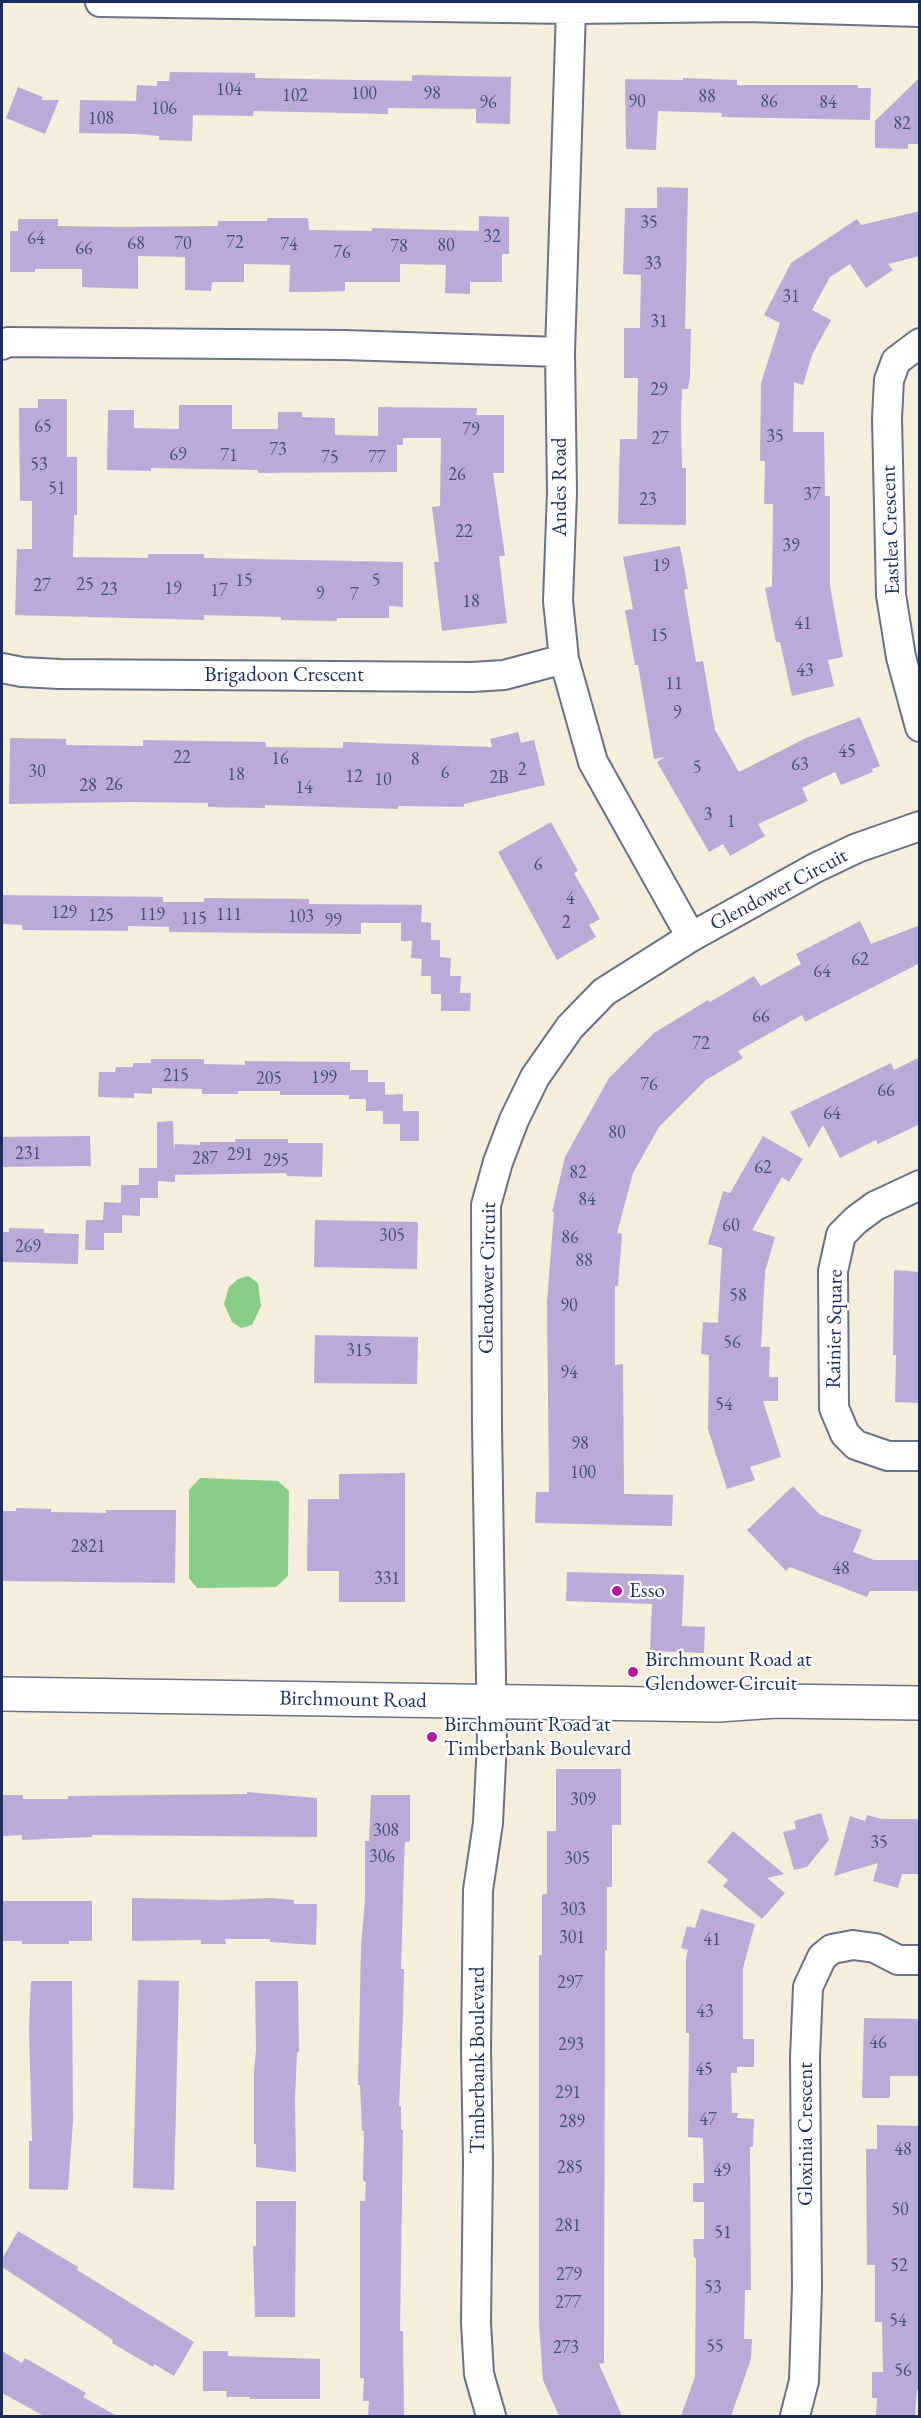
<!DOCTYPE html>
<style>
body{margin:0}
#map{position:relative;width:921px;height:2418px;overflow:hidden;background:#f6eddb;font-family:"EB Garamond",serif}
canvas{display:block}
.frame{position:absolute;inset:0;border:3px solid #1b2f5e;pointer-events:none}
</style>
<div id="map">
<canvas width="921" height="2418"></canvas>
<div class="frame"></div>
</div>
<script>
const g = document.querySelector('canvas').getContext('2d');
g.lineJoin = 'round';
function fillPath(path, color) { g.fillStyle = color; g.fill(path, 'evenodd'); }
const toPath = rows => new Path2D(rows.map(r => 'M' + r).join(''));
function trace(path, color, width, dash) { g.strokeStyle = color; g.lineWidth = width; g.lineCap = dash ? 'butt' : 'round'; g.setLineDash(dash || []); g.stroke(path); }
function write(font, color, halo, rows, align = 'center') {
  g.font = font + ' "EB Garamond",serif'; g.lineWidth = 4.5; g.setLineDash([]); g.textBaseline = 'middle'; g.strokeStyle = halo; g.fillStyle = color; for (const [text, x, y, turn = 0] of rows) {
    g.save(); g.translate(x, y); g.rotate((+turn || 0) * Math.PI / 180); g.textAlign = isNaN(turn) ? turn : align; if (halo) g.strokeText(text, 0, 0); g.fillText(text, 0, 0); g.restore();
  }
}
const green = toPath([
 [248,1276,258,1283,261,1306,252,1325,241,1328,232,1322,224,1304,229,1287,238,1279],
 [200,1478,278,1481,289,1491,288,1576,276,1587,197,1588,189,1578,189,1490]
]);
const building = toPath([
 [170,72,255,73,255,78,412,81,412,75,511,77,510,124,476,123,476,109,388,108,388,114,254,111,253,116,193,115,192,141,159,140,159,136,136,134,79,133,80,100,136,101,137,85,157,86,157,81,169,81],
 [920,77,920,144,908,144,908,149,875,148,875,121],
 [683,78,737,80,737,85,858,85,858,88,871,88,870,120,721,117,722,113,658,111,656,150,626,149,625,79,683,80],
 [18,87,43,97,41,100,59,100,45,134,6,118],
 [657,187,688,188,685,329,691,329,690,376,688,389,682,389,681,419,682,468,686,468,686,525,618,524,620,439,637,439,638,378,624,378,624,328,640,328,641,275,623,274,625,208,657,208],
 [920,211,920,256,888,264,893,270,866,288,850,264,830,277,812,310,831,320,812,355,803,385,794,382,793,432,824,432,825,496,830,496,830,586,843,657,828,660,834,686,792,696,780,642,776,642,765,588,772,586,773,504,764,504,765,461,760,461,761,383,780,323,764,315,791,263,857,219,861,225],
 [479,216,509,217,509,254,502,254,502,282,470,282,470,294,445,293,446,265,400,264,400,282,345,282,345,291,315,292,289,292,290,265,244,264,244,282,212,282,211,291,185,290,185,257,138,256,138,289,82,287,82,269,35,269,35,272,10,272,10,231,18,231,18,219,58,219,58,226,120,227,218,226,218,221,267,221,267,218,308,218,309,230,372,231,372,228,479,231],
 [38,399,67,399,67,457,77,457,77,515,74,515,73,557,148,558,148,554,204,554,204,558,403,562,403,607,389,606,389,618,337,618,337,621,281,620,281,617,204,615,204,620,15,615,17,549,32,549,32,501,20,501,19,408,38,408],
 [179,405,232,405,232,429,278,429,278,412,302,412,302,417,335,418,335,435,378,436,378,407,477,408,476,415,504,415,504,473,493,473,505,556,499,556,507,623,442,631,434,562,439,562,432,507,440,506,441,438,403,438,403,445,397,445,397,472,258,473,258,470,151,468,151,471,107,470,108,410,134,410,134,428,179,429],
 [680,546,688,589,684,590,696,662,703,661,715,730,739,772,806,738,860,717,880,766,872,769,873,772,841,785,835,772,802,788,808,801,758,824,765,836,730,856,723,844,709,852,657,762,665,757,654,759,638,665,635,665,625,610,633,609,623,557],
 [518,732,521,743,534,740,545,785,464,804,464,807,398,806,398,809,265,805,265,808,208,807,208,803,132,802,9,804,10,738,66,739,66,745,143,746,143,740,266,742,266,747,343,748,343,742,492,747,490,739],
 [551,822,578,871,574,873,600,919,589,925,596,937,557,960,498,852],
 [2,895,163,897,163,902,204,902,204,898,309,899,309,904,422,905,421,922,431,923,431,940,440,940,440,957,451,958,450,976,461,976,460,993,471,993,470,1011,441,1011,441,994,431,994,431,976,421,976,422,959,411,958,412,941,401,941,401,923,361,923,361,934,169,932,169,927,128,926,128,931,22,930,22,925,2,924],
 [860,921,871,944,920,925,920,963,805,1022,802,1015,738,1051,743,1058,706,1080,659,1127,633,1173,617,1233,622,1234,618,1286,615,1286,615,1365,623,1364,624,1494,673,1495,672,1526,535,1523,536,1492,549,1492,547,1302,554,1212,552,1212,565,1157,609,1078,654,1033,708,1000,710,1002,754,976,761,986,801,964,796,954],
 [920,1057,920,1124,878,1144,876,1140,840,1158,823,1125,809,1148,790,1112,891,1063,894,1070],
 [151,1059,204,1059,204,1064,245,1065,245,1061,350,1062,350,1070,368,1070,368,1082,385,1082,385,1095,403,1094,403,1111,419,1111,419,1141,400,1141,400,1124,383,1124,383,1111,366,1111,366,1099,349,1099,349,1095,280,1095,280,1091,238,1091,238,1094,202,1094,202,1089,152,1088,152,1094,134,1093,134,1098,98,1097,99,1072,115,1072,116,1067,133,1067,133,1063,151,1063],
 [173,1121,174,1151,175,1144,200,1145,200,1142,235,1142,235,1139,288,1139,288,1143,323,1143,322,1177,287,1176,286,1173,175,1175,175,1182,158,1181,158,1198,140,1198,140,1216,122,1215,122,1233,104,1233,104,1250,85,1250,86,1220,103,1220,104,1202,121,1203,121,1185,139,1185,139,1168,157,1168,157,1122],
 [90,1136,91,1166,2,1167,2,1137],
 [763,1136,803,1159,789,1182,782,1177,752,1230,775,1237,765,1272,761,1347,770,1347,769,1377,778,1377,778,1401,763,1401,781,1457,750,1467,755,1480,727,1489,708,1429,709,1355,701,1354,703,1322,718,1323,722,1248,708,1244,723,1191,730,1193],
 [315,1220,418,1222,417,1269,314,1267],
 [9,1228,44,1229,44,1233,79,1234,78,1264,2,1262,2,1232,9,1232],
 [894,1270,920,1272,920,1403,895,1402,896,1355,893,1355],
 [315,1335,418,1337,417,1384,314,1383],
 [405,1473,405,1602,339,1602,339,1571,307,1571,308,1499,339,1499,339,1474],
 [793,1486,819,1514,862,1530,853,1552,874,1560,920,1560,920,1591,870,1591,867,1597,790,1567,786,1571,747,1530],
 [16,1508,51,1509,51,1512,106,1513,106,1510,176,1510,175,1583,2,1581,2,1511,16,1511],
 [567,1572,684,1575,682,1626,705,1627,704,1653,650,1651,652,1604,566,1601],
 [556,1769,621,1769,621,1825,612,1825,612,1887,607,1887,607,1950,605,1950,604,2363,599,2364,622,2416,559,2416,543,2380,539,2324,539,1955,542,1955,542,1894,547,1894,547,1831,556,1831],
 [247,1792,317,1798,317,1837,92,1835,92,1837,22,1840,22,1835,2,1836,2,1795,23,1795,23,1799,68,1799,68,1796,247,1794],
 [371,1795,410,1795,410,1842,405,1842,404,1865,401,1969,404,1969,403,2017,399,2106,401,2106,401,2130,403,2130,400,2331,403,2331,404,2416,368,2416,369,2401,363,2401,364,2378,360,2378,360,2201,365,2201,366,2182,363,2181,364,2131,362,2131,360,2085,358,2085,361,1946,365,1900,365,1841,369,1841],
 [821,1813,829,1840,807,1867,794,1870,783,1832,796,1829,794,1821],
 [867,1815,882,1819,920,1819,920,1874,902,1874,898,1888,873,1881,878,1863,834,1876,850,1816,865,1821],
 [733,1831,784,1874,767,1878,785,1893,762,1919,723,1886,728,1880,707,1862],
 [132,1898,224,1900,271,1898,294,1900,294,1904,317,1904,316,1945,270,1942,270,1939,225,1939,226,1944,201,1944,201,1940,132,1941],
 [2,1901,92,1901,92,1941,69,1941,69,1944,22,1944,22,1941,2,1941],
 [701,1909,755,1924,743,1968,743,2039,754,2039,754,2067,737,2067,737,2073,731,2073,732,2113,738,2113,737,2118,754,2119,753,2147,750,2147,751,2290,745,2290,744,2339,752,2339,751,2359,731,2416,681,2416,695,2377,696,2258,694,2258,693,2239,704,2239,704,2202,693,2202,693,2183,704,2183,703,2138,688,2137,689,2033,686,2033,686,1958,688,1950,681,1948,687,1926,695,1928],
 [138,1980,179,1981,174,2190,133,2188],
 [31,1981,72,1981,73,2121,68,2190,29,2189,29,2141,32,2141,29,2029],
 [255,1981,298,1981,299,2052,297,2052,295,2098,296,2172,256,2167,256,2144,254,2144,254,2073,256,2050],
 [864,2018,920,2019,920,2076,890,2076,890,2098,862,2098],
 [877,2125,920,2126,920,2390,917,2390,915,2416,876,2416,877,2398,872,2398,872,2372,883,2372,882,2322,875,2322,875,2265,867,2265,866,2149,877,2149],
 [256,2201,296,2201,295,2317,255,2317,253,2246,256,2246],
 [18,2231,78,2267,77,2270,194,2342,174,2376,154,2364,153,2367,112,2343,113,2340,2,2267,2,2259],
 [2,2351,22,2363,25,2358,86,2393,83,2397,117,2416,44,2416,2,2393],
 [203,2351,228,2351,228,2356,320,2359,320,2399,250,2399,250,2397,226,2397,227,2391,203,2391]
]);
const minor = toPath([
 [100,2,571,9,746,7,920,12],
 [571,9,560,352,562,492,558,601,564,659,593,762,691,937],
 [920,343,896,361,889,380,887,418,891,595,901,657,920,727],
 [2,345,8,342,344,345,560,352],
 [2,668,22,672,60,674,472,677,504,675,564,659],
 [920,1185,875,1206,856,1220,841,1235,833,1271,834,1408,845,1434,856,1445,888,1456,920,1456],
 [491,2416,479,2374,476,2323,478,2162,476,2049,478,1890,488,1823,492,1741,487,1426,486,1205,498,1162,514,1120,535,1077,570,1027,604,992,691,937,815,868,857,848,920,826],
 [795,2416,804,2381,807,2287,805,2057,808,1987,822,1957,832,1949,853,1945,875,1948,898,1960,920,1960]
]);
const secondary = toPath([
 [2,1694,718,1705,776,1701,920,1703]
]);
const markers = [
 [617,1591,6,"#b5179e"],
 [633,1672,6,"#b5179e"],
 [432,1737,6,"#b5179e"]
];
const numberNames = [
 ["104",229,90],
 ["100",364,94],
 ["98",432,94],
 ["102",295,96],
 ["88",707,97],
 ["90",637,102],
 ["86",769,102],
 ["96",488,103],
 ["84",828,103],
 ["106",164,109],
 ["108",101,119],
 ["82",902,124],
 ["35",649,223],
 ["32",492,237],
 ["64",36,239],
 ["72",235,243],
 ["68",136,244],
 ["70",183,244],
 ["74",289,245],
 ["80",446,246],
 ["78",399,247],
 ["66",84,249],
 ["76",342,253],
 ["33",653,264],
 ["31",791,297],
 ["31",659,322],
 ["29",659,390],
 ["65",43,427],
 ["79",471,430],
 ["35",775,437],
 ["27",660,439],
 ["73",278,450],
 ["69",178,455],
 ["71",229,456],
 ["75",330,458],
 ["77",377,458],
 ["53",39,465],
 ["26",457,475],
 ["51",57,489],
 ["37",812,495],
 ["23",648,500],
 ["22",464,532],
 ["39",791,546],
 ["19",661,566],
 ["15",244,581],
 ["5",376,581],
 ["25",85,585],
 ["27",42,586],
 ["19",173,589],
 ["23",109,590],
 ["17",219,591],
 ["9",320,594],
 ["7",354,595],
 ["18",471,602],
 ["41",803,624],
 ["15",659,636],
 ["43",805,671],
 ["11",674,684],
 ["9",677,713],
 ["45",847,752],
 ["22",182,758],
 ["16",280,759],
 ["8",415,760],
 ["63",800,765],
 ["5",697,768],
 ["2",522,770],
 ["30",37,772],
 ["6",445,773],
 ["18",236,775],
 ["12",354,777],
 ["2B",499,778],
 ["10",383,780],
 ["26",114,785],
 ["28",88,786],
 ["14",304,788],
 ["3",708,815],
 ["1",731,822],
 ["6",538,865],
 ["4",570,899],
 ["129",64,913],
 ["119",152,915],
 ["111",229,915],
 ["125",101,916],
 ["103",301,917],
 ["115",194,919],
 ["99",333,921],
 ["2",566,923],
 ["62",860,960],
 ["64",822,972],
 ["66",761,1017],
 ["72",701,1044],
 ["215",176,1076],
 ["199",324,1078],
 ["205",269,1079],
 ["76",649,1085],
 ["66",886,1091],
 ["64",832,1114],
 ["80",617,1133],
 ["231",28,1154],
 ["291",240,1155],
 ["287",205,1159],
 ["295",276,1161],
 ["62",763,1168],
 ["82",578,1173],
 ["84",587,1200],
 ["60",731,1226],
 ["305",392,1236],
 ["86",570,1238],
 ["269",28,1247],
 ["88",584,1261],
 ["58",738,1296],
 ["90",569,1306],
 ["56",732,1343],
 ["315",359,1351],
 ["94",569,1373],
 ["54",724,1405],
 ["98",580,1444],
 ["100",583,1473],
 ["2821",88,1547],
 ["48",841,1569],
 ["331",387,1579],
 ["309",583,1800],
 ["308",386,1831],
 ["35",879,1843],
 ["306",382,1857],
 ["305",577,1859],
 ["303",573,1910],
 ["301",572,1938],
 ["41",712,1940],
 ["297",570,1983],
 ["43",705,2012],
 ["46",878,2043],
 ["293",571,2045],
 ["45",704,2070],
 ["291",568,2093],
 ["47",708,2120],
 ["289",572,2122],
 ["48",903,2150],
 ["285",570,2168],
 ["49",722,2171],
 ["50",900,2210],
 ["281",568,2226],
 ["51",723,2233],
 ["52",899,2266],
 ["279",569,2275],
 ["53",713,2288],
 ["277",568,2303],
 ["54",898,2321],
 ["55",715,2347],
 ["273",566,2348],
 ["56",903,2371]
];
const streetNames = [
 ["Andes Road",560,487,-90],
 ["Eastlea Crescent",891,530,-92],
 ["Brigadoon Crescent",284,675],
 ["Glendower Circuit",779,890,-28],
 ["Glendower Circuit",488,1278,-89],
 ["Rainier Square",835,1329,-89],
 ["Birchmount Road",353,1700,1],
 ["Timberbank Boulevard",478,2060,-90],
 ["Gloxinia Crescent",806,2134,-90]
];
const poiNames = [
 ["Esso",629,1591],
 ["Birchmount Road at",645,1660],
 ["Glendower Circuit",645,1684],
 ["Birchmount Road at",444,1725],
 ["Timberbank Boulevard",444,1749]
];
fillPath(green, '#87ce89');
fillPath(building, '#bbaad8');
trace(minor, '#68728a', 32);
trace(secondary, '#68728a', 36);
trace(minor, '#fff', 28);
trace(secondary, '#fff', 33);
for (const [x, y, r, color] of markers) { const dot = new Path2D(); dot.arc(x, y, r, 0, 2 * Math.PI); g.fillStyle = color; g.fill(dot); trace(dot, '#fff', 2); }
write('18px', '#434e7c', null, numberNames);
write('21px', '#1b2f5e', '#fff', streetNames);
write('21px', '#1b2f5e', '#fff', poiNames, 'left');
</script>
